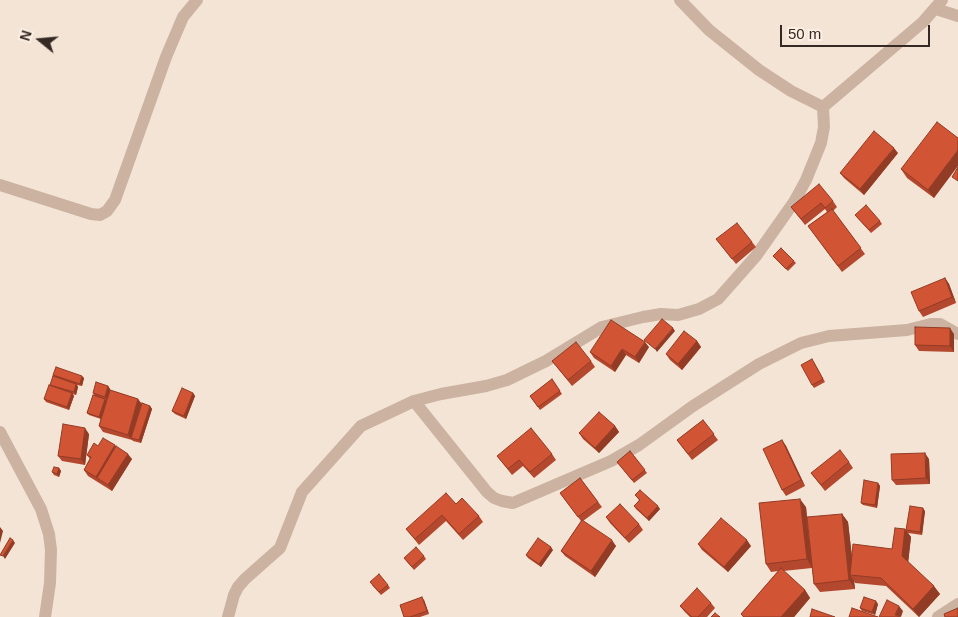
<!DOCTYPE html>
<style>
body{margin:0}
#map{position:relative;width:958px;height:617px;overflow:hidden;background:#f3e4d5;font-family:Arial,sans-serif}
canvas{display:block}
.north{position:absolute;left:15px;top:15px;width:50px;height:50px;-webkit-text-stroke:4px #fbeee2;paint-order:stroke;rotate:287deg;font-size:14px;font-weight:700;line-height:20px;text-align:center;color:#352924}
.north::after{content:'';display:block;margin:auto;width:18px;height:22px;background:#352924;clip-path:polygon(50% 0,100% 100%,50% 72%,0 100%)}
.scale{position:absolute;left:780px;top:25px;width:150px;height:22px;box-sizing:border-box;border:2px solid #352924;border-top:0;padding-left:6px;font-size:15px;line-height:18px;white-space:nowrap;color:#352924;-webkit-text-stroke:4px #fbeee2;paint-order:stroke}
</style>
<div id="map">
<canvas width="958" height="617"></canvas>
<div class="north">N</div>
<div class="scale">50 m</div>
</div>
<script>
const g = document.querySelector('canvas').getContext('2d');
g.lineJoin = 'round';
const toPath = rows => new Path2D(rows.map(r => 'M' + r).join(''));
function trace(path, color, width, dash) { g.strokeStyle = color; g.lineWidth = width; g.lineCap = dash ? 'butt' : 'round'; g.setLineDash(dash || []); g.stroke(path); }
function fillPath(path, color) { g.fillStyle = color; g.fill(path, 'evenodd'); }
const minor = toPath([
 [680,0,709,30,759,70,791,91,823,107],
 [936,9,958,16],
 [823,107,923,22,942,0],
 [0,185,91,214,100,215,107,211,115,200,166,57,183,17,197,0],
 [414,401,487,492,494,498,502,501,513,503,611,461,639,445,693,406,759,364,801,343,829,336,907,330,931,324,940,324,958,334],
 [0,432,41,509,49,534,51,550,50,583,45,617],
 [228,617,234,595,238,587,245,579,280,548,302,492,361,426,414,401,441,394,486,386,507,380,546,361,602,327,643,317,661,314,678,315,699,309,718,299,756,256,794,202,806,180,821,143,824,127,823,107],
 [938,617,958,604]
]);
const wall = toPath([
 [958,138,934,198,907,178,901,169],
 [898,153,864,195,844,178,840,173],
 [833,201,837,207,833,211,865,254,842,272,808,226,827,212,825,209,805,225,791,207],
 [855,215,880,221,882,224,871,233],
 [716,239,752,242,756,247,736,264],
 [773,256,794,261,796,263,788,271],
 [945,278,949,284,956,303,923,317,919,311],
 [954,334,954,352,919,351,915,345],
 [697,341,701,347,682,370,670,360,666,354],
 [649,347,639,363,626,355,615,372,594,358,590,352],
 [552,361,591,361,595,367,572,386],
 [814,362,825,382,814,388,812,385],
 [53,375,84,378,82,386,77,385,78,387,76,395,72,394,74,396,69,410,46,402,44,399,51,386,50,385,54,377],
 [552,379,562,394,540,410,530,396],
 [108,386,110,389,110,390,138,399,142,404,150,406,152,409,141,443,133,441,132,440,103,432,99,426,101,419,89,415,87,413,95,396,93,393],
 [193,393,195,396,186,419,175,414,172,411],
 [703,420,718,440,692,460,677,440],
 [615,426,619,432,599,453,583,439,579,433],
 [89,434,85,465,62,461,58,456],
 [782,440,786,446,805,486,786,496,782,490],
 [98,446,116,447,132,459,112,491,88,476,84,470,90,459,87,455],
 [630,451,647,473,634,483,617,462],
 [552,454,556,460,534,478,523,466,512,475,497,456],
 [929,459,930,484,896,485,892,480],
 [849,462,853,468,825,491,811,473],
 [59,468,61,471,59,477,54,475,52,472],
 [580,478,602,507,583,521,616,546,595,577,565,556,561,551,581,521,560,493],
 [878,483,880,486,877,508,863,505,861,503],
 [635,495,660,509,649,521,636,509,634,506,639,500],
 [456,504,479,516,483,522,463,540,446,521,419,545,406,529],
 [806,507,809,541,842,514,848,522,852,558,892,549,905,529,911,537,908,562,940,594,919,617,886,586,855,583,854,581,855,589,820,592,814,584,812,568,783,571,805,590,810,598,794,617,743,617,741,614,778,571,771,572,766,564],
 [925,511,922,535,908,533,906,530],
 [606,517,639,524,643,530,629,543,610,523],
 [698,544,751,546,728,572,702,550],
 [553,550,541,567,528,558,526,555],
 [424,556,426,559,414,570,404,558],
 [372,585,388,585,390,588,381,595],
 [424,600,429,614,420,617,404,617],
 [711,603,715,608,707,617,690,617,684,611,680,606],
 [878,604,875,615,862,611,860,608]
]);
const shadedWall = toPath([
 [894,148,898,153,864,195,860,189],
 [958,150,958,166,934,198,928,190],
 [945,278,949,284,956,303,952,297],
 [673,328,675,331,657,352,655,349],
 [950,328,954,334,954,352,950,346],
 [697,341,701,347,682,370,678,364],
 [645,342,649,347,639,363,635,357],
 [622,349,626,355,615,372,611,366],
 [82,376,84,378,82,386,80,384],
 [76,384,78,387,76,395,74,392],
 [108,386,110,389,107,400,105,397],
 [72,393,74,396,69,410,67,407],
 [193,393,195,396,186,419,184,416],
 [105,399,107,402,101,420,99,417],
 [138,399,142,405,131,438,132,440,128,435],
 [150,406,152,409,141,443,139,440],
 [615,426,619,432,599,453,595,448],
 [85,428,89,434,85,465,81,459],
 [782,440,786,446,805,486,801,480],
 [115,445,119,451,97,478,100,483,96,477],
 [925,453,929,459,930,484,926,478],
 [128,454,132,459,112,491,108,485],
 [59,468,61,471,59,477,57,474],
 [878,483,880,486,877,508,875,505],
 [800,499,806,507,812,568,807,559],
 [658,506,660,509,649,521,647,518],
 [923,508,925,511,922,535,920,532],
 [842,514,848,522,854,575,850,575,854,581,855,589,849,580],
 [0,527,3,531,0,543],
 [905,529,911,537,908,564,902,556],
 [13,540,15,543,5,559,3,556],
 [612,540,616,546,595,577,591,571],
 [747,540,751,546,728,572,724,567],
 [551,547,553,550,541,567,539,564],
 [934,586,940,594,919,617,913,609],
 [805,590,810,598,794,617,781,617],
 [422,597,424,600,429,614,427,611],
 [876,601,878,604,875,615,872,612],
 [899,606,903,611,901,617,895,615]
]);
const building = toPath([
 [937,122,958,138,958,150,928,190,901,169,937,122],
 [874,131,894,148,860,189,840,173,874,131],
 [958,167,958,181,952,177,958,167],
 [819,184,833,201,825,208,821,203,801,219,791,207,819,184],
 [866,205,880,221,869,230,855,215,866,205],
 [832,209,861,248,838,266,808,226,832,209],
 [737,223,752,242,732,259,716,239,737,223],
 [781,248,794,261,786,269,773,256,781,248],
 [945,278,952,297,919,311,911,292,945,278],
 [662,319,673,328,655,349,644,340,662,319],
 [611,320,645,342,635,357,622,349,611,366,590,352,611,320],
 [915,327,950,328,950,346,915,345,915,327],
 [684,331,697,341,678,364,666,354,684,331],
 [576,342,591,361,568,380,552,361,576,342],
 [812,359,823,379,812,385,801,365,812,359],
 [56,367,82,376,80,384,53,375,56,367],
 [53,376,76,384,74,392,50,385,53,376],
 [552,379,560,391,538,407,530,396,552,379],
 [96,382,108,386,105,397,93,393,96,382],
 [49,385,72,393,67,407,44,399,49,385],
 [182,388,193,393,184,416,172,411,182,388],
 [110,390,138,399,128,435,99,426,110,390],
 [93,395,105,399,99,417,87,413,93,395],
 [142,403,150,406,139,440,131,438,142,403],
 [599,412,615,426,595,448,579,433,599,412],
 [703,420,714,434,688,454,677,440,703,420],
 [63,424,85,428,81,459,58,456,63,424],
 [531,428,552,454,530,472,519,460,508,469,497,456,531,428],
 [103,438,115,445,96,477,84,470,91,457,87,455,94,443,98,446,103,438],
 [782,440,801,480,782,490,763,449,782,440],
 [116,446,128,454,108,485,97,478,116,446],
 [840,450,849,462,821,485,811,473,840,450],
 [630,451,645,470,632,480,617,462,630,451],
 [925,453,926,478,892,480,891,454,925,453],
 [54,467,59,468,57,474,52,472,54,467],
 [580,478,598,502,578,517,560,493,580,478],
 [864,480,878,483,875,505,861,503,864,480],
 [640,490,658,506,647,518,634,506,640,500,635,495,640,490],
 [446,493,456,504,462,498,479,516,459,534,442,515,415,539,406,529,446,493],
 [800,499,807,559,766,564,759,503,800,499],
 [620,504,639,524,625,538,606,517,620,504],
 [910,506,923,508,920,532,906,530,910,506],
 [842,514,849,580,814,584,807,517,842,514],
 [721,518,747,540,724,567,698,544,721,518],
 [582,520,612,540,591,571,561,551,582,520],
 [895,528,905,529,902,556,934,586,913,609,881,578,850,575,853,544,892,549,895,528],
 [10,538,13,540,3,556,0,555,10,538],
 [538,538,551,547,539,564,526,555,538,538],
 [416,547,424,556,412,567,404,558,416,547],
 [781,568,805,590,781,617,744,617,741,614,781,568],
 [379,574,388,585,379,592,370,582,379,574],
 [697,588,711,603,698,617,692,617,680,606,697,588],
 [422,597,427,611,410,617,404,617,400,605,422,597],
 [864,597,876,601,872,612,860,608,864,597],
 [887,600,899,606,895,615,900,617,879,617,887,600],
 [852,608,878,617,849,617,852,608],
 [958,608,958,617,945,617,944,614,958,608],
 [812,609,835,617,810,617,812,609],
 [715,613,720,617,711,617,715,613]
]);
trace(minor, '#ccb2a1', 12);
fillPath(wall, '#b4482e');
fillPath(shadedWall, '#923b25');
fillPath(building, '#d15435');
trace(building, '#923b25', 1);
</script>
